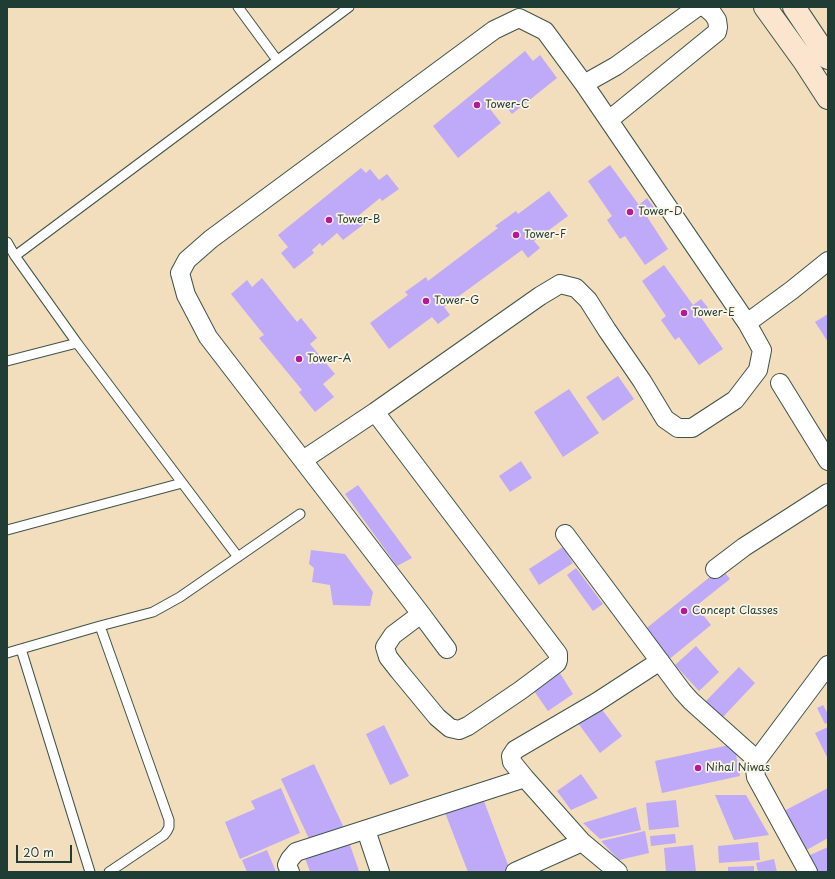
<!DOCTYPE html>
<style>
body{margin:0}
#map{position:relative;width:835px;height:879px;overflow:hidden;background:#f2ddbd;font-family:"Playpen Sans",sans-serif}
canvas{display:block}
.frame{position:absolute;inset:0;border:8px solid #1f3d34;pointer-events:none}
.scale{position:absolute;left:16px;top:845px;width:56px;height:18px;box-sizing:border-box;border:2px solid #1f3d34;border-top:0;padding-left:5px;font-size:12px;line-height:14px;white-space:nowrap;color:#1f3d34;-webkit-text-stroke:3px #fcf5e5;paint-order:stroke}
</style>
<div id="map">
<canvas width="835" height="879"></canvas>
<div class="frame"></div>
<div class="scale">20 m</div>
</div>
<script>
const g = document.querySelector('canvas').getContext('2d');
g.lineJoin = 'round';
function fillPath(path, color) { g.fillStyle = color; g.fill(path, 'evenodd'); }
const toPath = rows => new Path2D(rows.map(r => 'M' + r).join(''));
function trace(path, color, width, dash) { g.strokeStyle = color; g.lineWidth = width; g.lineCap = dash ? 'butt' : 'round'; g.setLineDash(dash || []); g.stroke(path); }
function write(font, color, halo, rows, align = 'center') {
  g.font = font + ' "Playpen Sans",sans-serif'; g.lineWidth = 3.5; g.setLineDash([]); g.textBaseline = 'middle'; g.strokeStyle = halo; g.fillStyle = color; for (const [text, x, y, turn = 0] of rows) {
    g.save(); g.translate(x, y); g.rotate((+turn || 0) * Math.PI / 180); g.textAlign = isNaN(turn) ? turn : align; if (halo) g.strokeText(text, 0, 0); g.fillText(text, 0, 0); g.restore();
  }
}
const building = toPath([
 [525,51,533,61,540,55,557,78,512,114,501,100,490,109,501,123,458,158,433,126],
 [610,165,639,205,647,198,655,209,646,215,668,249,645,265,625,236,620,239,607,220,612,216,588,181],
 [361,168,366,173,370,169,379,180,387,174,399,189,382,201,380,198,358,216,364,224,343,240,337,233,322,246,320,243,312,250,314,253,294,269,281,253,288,247,278,235],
 [549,191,568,216,534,241,540,248,528,258,522,250,444,307,450,315,438,324,432,317,389,349,370,323,408,295,405,292,426,277,428,281,498,228,495,226,516,211,518,214],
 [664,265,693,305,701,299,709,309,700,316,723,349,699,365,679,337,675,340,661,320,666,316,642,281],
 [262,278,297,322,301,318,317,338,310,344,335,374,323,384,334,397,315,412,299,392,302,390,259,338,264,335,231,294,247,280,252,287],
 [828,314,828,342,815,322],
 [618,376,634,399,603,421,586,397],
 [569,389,599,433,563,457,534,412],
 [521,461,532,478,510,492,499,476],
 [358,485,412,558,397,566,345,494],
 [563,547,573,563,539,585,529,569],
 [311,550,345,554,373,592,370,606,333,605,330,585,312,582,314,568,309,564],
 [576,568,603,604,593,611,567,575],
 [721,568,730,579,696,606,711,625,667,661,643,631],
 [696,646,719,672,699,691,675,665],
 [739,667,755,683,723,717,706,701],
 [558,670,573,694,548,711,532,688],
 [823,705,828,714,828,722,825,724,817,708],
 [600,707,622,736,600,753,578,723],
 [384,725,409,776,390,785,366,734],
 [828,727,828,759,815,733],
 [734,744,740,776,662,793,655,761],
 [314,764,344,828,311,843,281,779],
 [581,774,598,798,571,810,557,791],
 [281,788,300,833,240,859,225,822,255,809,251,801],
 [828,788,828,838,803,852,782,812],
 [715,795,746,795,769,835,734,840],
 [482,796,510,870,507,872,468,872,444,810],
 [676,800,679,827,649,830,646,803],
 [636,807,641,830,600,839,583,823],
 [645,831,649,853,619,860,601,841],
 [675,834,676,843,651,846,650,836],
 [348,839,359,871,357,872,310,872,304,855],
 [758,842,760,860,719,863,718,846],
 [693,845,696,872,666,872,664,848],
 [828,847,828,872,816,872,808,856],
 [267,850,276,872,247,872,242,860],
 [774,859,777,872,758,872,756,863],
 [754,866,754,872,728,872,728,867]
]);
const service = toPath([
 [238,7,277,60],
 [7,242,15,256,77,343,238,557],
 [15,256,349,7],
 [7,361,77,343],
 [7,530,182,483],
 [100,626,169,820,169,827,167,831,164,835,109,872],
 [21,649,90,872],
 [7,653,100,626,153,612,180,597,300,514]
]);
const minor = toPath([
 [584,84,616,66,696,8,699,7],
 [609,120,717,32,718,27,717,20,713,14,705,7],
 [747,323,792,290,828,261],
 [780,383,828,461],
 [375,412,558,654,558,660,557,663,521,690,468,726,459,730,450,728,437,717,399,671,388,657,385,647,393,635,421,614],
 [303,460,375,412,540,296,560,284,576,288,588,300,607,330,642,381,665,419,678,428,692,428,735,400,758,370,762,350,747,323,584,84,545,31,519,18,494,30,211,239,187,260,180,273,186,295,208,337,421,614,447,649],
 [565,534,682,691,691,701,757,760],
 [715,569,744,547,828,493],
 [366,830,380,872],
 [290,872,287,865,290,859,296,852,525,778],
 [515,872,582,842],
 [618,872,582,842,525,778,512,762,511,756,515,750,597,702,660,661],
 [808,872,756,777,755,769,757,760,828,665]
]);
const secondary = toPath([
 [765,7,804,61,828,98],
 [794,7,828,58]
]);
const markers = [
 [477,105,4,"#b5179e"],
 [630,212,4,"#b5179e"],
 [329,220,4,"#b5179e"],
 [516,235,4,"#b5179e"],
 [426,301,4,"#b5179e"],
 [684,313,4,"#b5179e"],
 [299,359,4,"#b5179e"],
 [684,611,4,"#b5179e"],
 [698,768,4,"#b5179e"]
];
const poiNames = [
 ["Tower-C",485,105],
 ["Tower-D",638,212],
 ["Tower-B",337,220],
 ["Tower-F",524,235],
 ["Tower-G",434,301],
 ["Tower-E",692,313],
 ["Tower-A",307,359],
 ["Concept Classes",692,611],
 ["Nihal Niwas",706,768]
];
fillPath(building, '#beaaf8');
trace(service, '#3f5549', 11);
trace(minor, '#3f5549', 20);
trace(secondary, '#3f5549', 24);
trace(service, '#fff', 9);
trace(minor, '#fff', 18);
trace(secondary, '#fbe5cf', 22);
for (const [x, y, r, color] of markers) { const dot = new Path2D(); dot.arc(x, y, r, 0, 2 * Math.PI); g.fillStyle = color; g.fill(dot); trace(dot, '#fcf5e5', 1.5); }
write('11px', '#1f3d34', '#fcf5e5', poiNames, 'left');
</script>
